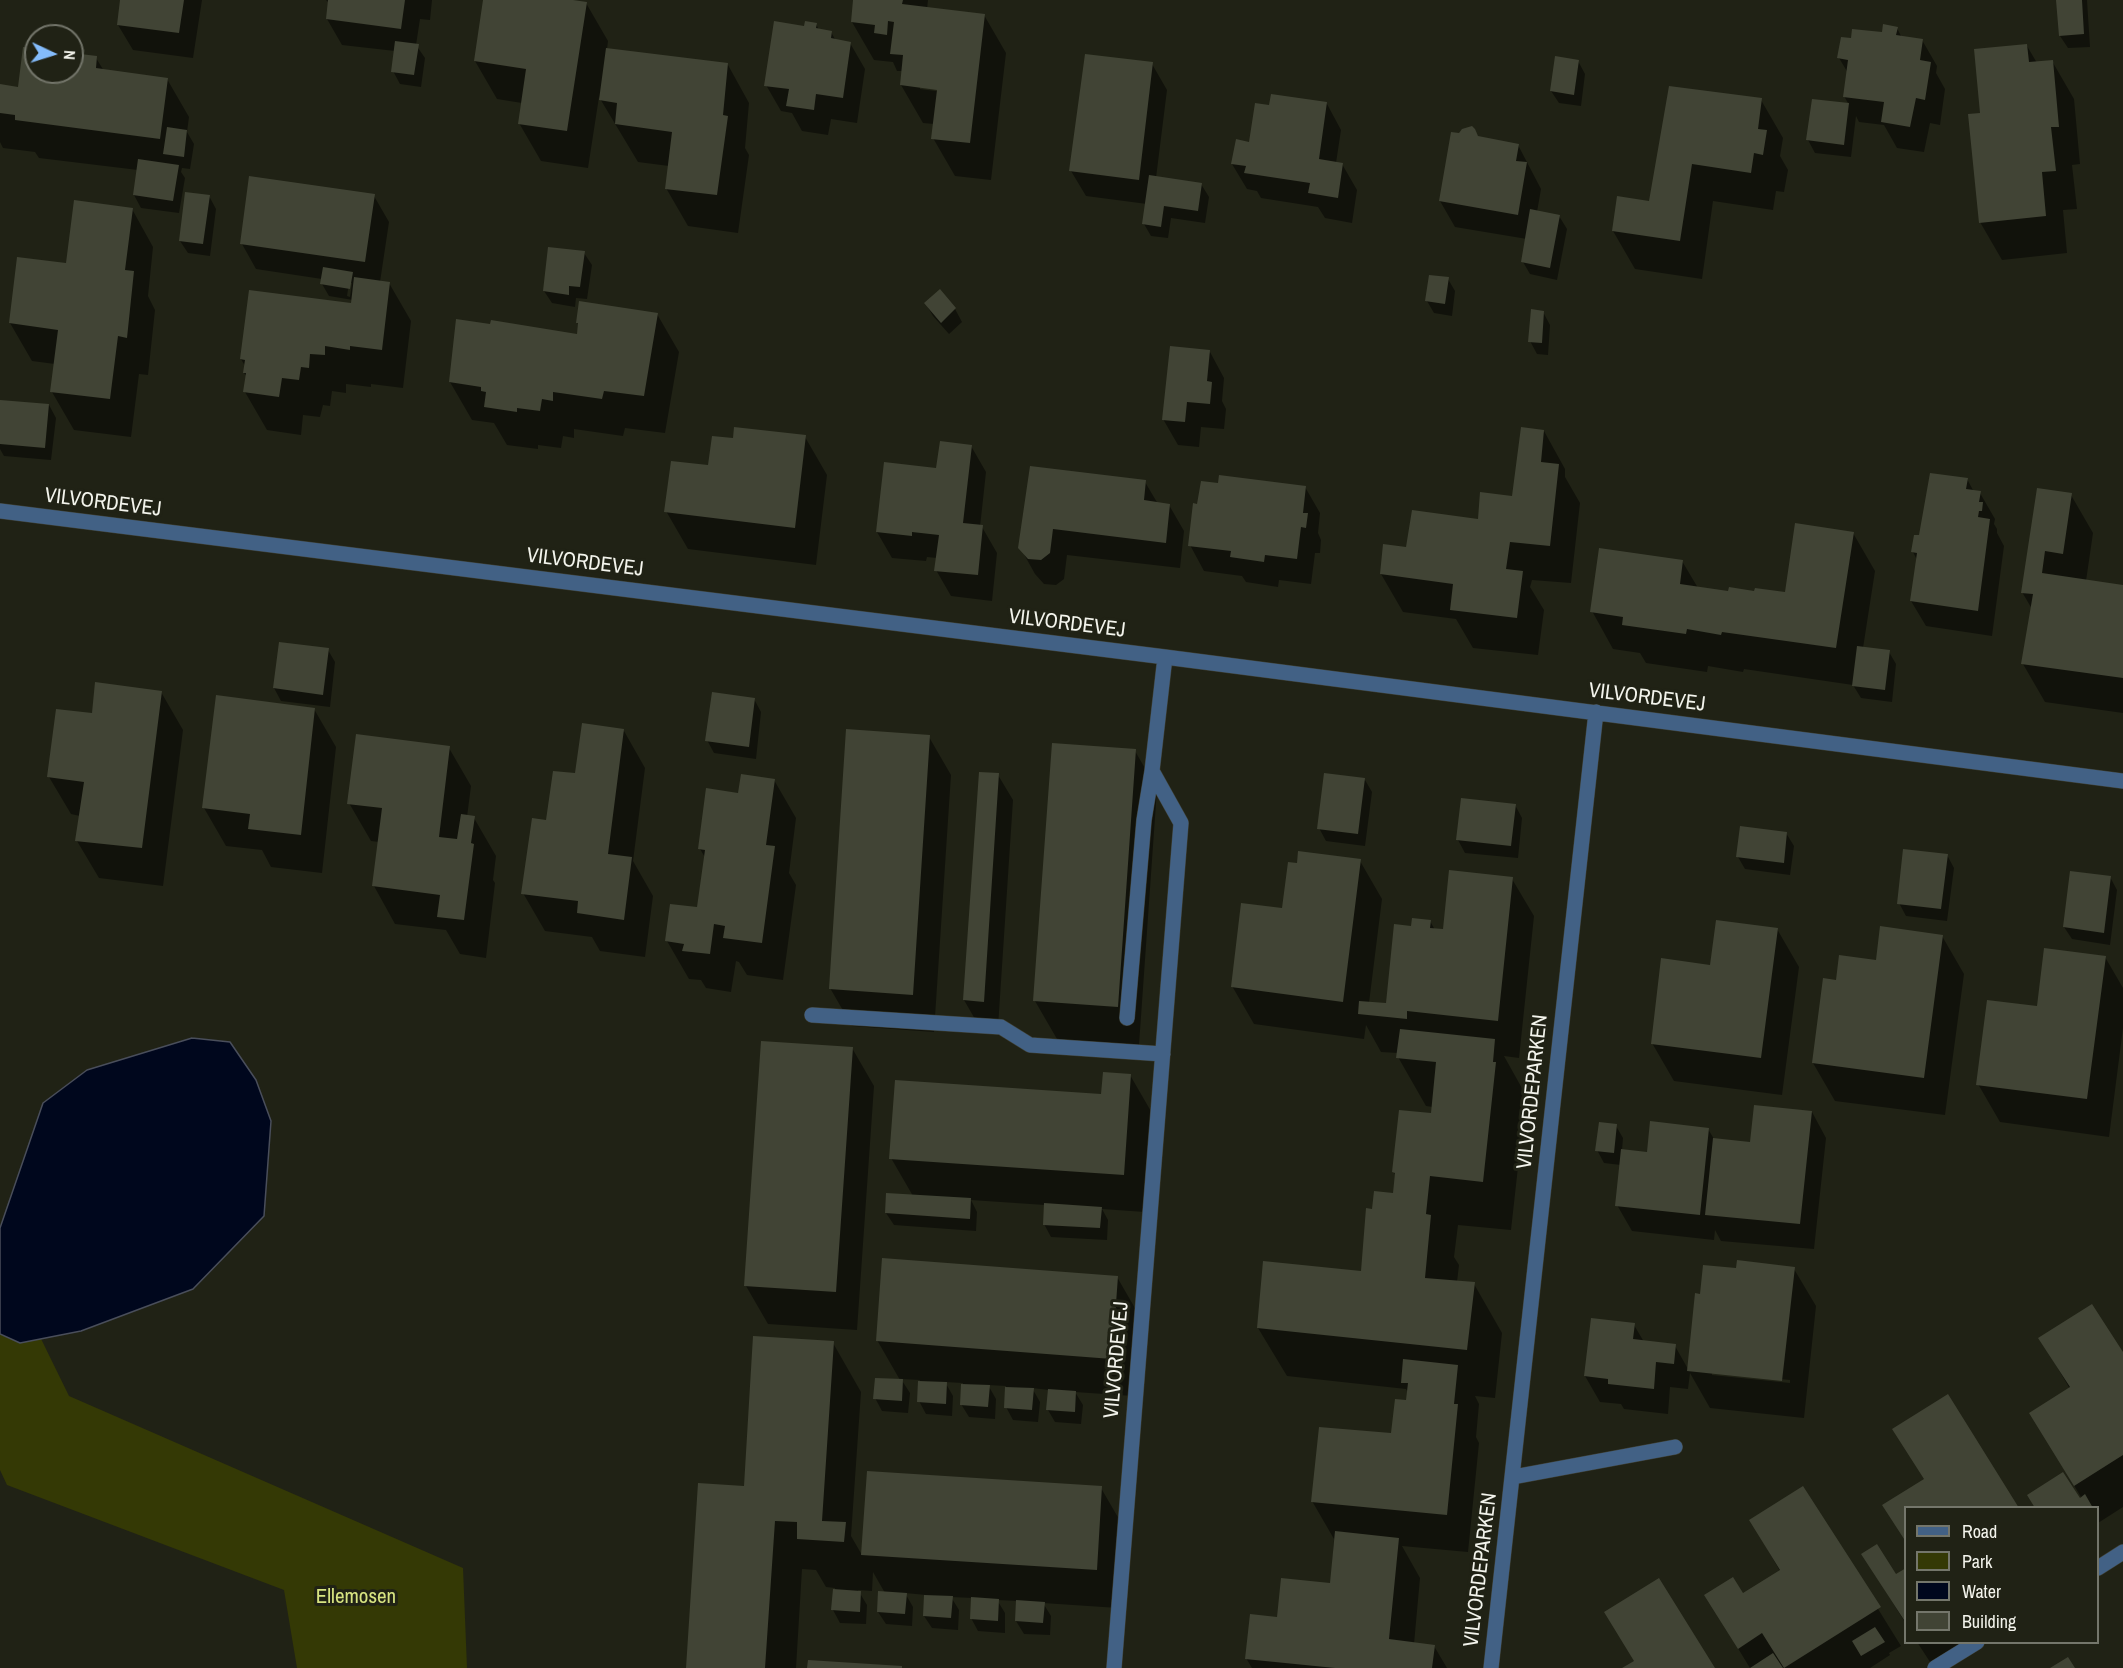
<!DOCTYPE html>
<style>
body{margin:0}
#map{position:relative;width:2123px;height:1668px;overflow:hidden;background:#202215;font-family:"Archivo Narrow",sans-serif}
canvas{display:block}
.legend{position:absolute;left:1904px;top:1506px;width:195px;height:138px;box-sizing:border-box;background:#202215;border:2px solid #74766b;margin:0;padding:8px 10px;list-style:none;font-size:18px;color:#f3f4ec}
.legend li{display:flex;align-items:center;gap:12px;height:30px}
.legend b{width:30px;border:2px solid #74766b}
.north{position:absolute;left:24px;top:24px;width:60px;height:60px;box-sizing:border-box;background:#202215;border:2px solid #74766b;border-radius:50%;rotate:94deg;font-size:16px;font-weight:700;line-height:24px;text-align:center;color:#f3f4ec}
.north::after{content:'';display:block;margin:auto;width:21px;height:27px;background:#84bcfb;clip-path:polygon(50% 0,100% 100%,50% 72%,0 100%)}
</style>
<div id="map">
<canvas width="2123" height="1668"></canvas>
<ul class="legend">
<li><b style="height:8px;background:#426185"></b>Road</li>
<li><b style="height:16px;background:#343905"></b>Park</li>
<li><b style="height:16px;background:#00071d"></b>Water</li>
<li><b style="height:16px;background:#414435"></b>Building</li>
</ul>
<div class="north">N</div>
</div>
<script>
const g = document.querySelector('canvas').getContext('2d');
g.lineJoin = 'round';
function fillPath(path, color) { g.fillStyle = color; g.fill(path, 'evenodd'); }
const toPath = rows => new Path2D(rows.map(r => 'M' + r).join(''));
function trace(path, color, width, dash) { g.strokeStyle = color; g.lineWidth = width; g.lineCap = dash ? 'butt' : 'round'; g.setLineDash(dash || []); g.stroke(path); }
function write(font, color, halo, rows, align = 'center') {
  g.font = font + ' "Archivo Narrow",sans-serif'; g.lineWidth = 6; g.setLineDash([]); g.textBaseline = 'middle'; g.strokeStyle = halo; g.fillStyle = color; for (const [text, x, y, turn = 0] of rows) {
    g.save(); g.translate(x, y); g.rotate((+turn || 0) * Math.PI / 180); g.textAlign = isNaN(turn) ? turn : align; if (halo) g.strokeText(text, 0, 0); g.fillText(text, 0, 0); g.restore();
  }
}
const green = toPath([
 [0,1255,69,1396,463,1568,467,1668,297,1668,284,1590,7,1485,0,1470]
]);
const water = toPath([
 [192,1038,230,1042,256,1080,271,1121,264,1216,193,1289,81,1331,20,1343,0,1334,0,1228,43,1103,87,1070,192,1038]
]);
const shadow = toPath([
 [122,0,202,0,193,58,133,50,118,25],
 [326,0,432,0,430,20,420,19,416,45,425,58,421,87,400,84,393,71,395,51,342,45,327,19,329,3],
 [485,0,563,0,586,3,608,41,607,49,728,65,749,103,745,148,749,155,738,233,688,226,666,188,669,166,638,162,599,97,588,168,541,161,519,123,522,103,497,99,475,61],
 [855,0,928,0,927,9,984,15,1006,53,991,180,955,176,933,138,934,124,923,123,901,85,902,71,897,71,893,62,874,60,852,22],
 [920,86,945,89,944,92,920,89],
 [2058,0,2087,0,2090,47,2068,48,2060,36],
 [816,24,819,30,831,32,836,41,850,43,865,69,857,123,831,119,828,135,802,131,792,113,781,111,766,85,805,28],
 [1897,28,1902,38,1922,40,1937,66,1936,73,1945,89,1940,125,1930,123,1924,152,1897,148,1884,125,1859,122,1856,116,1851,157,1815,153,1808,140,1813,100,1849,105,1844,96,1848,73,1839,58,1852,40,1883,34],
 [2027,46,2037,63,2052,61,2074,99,2080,164,2072,165,2077,209,2063,210,2067,253,2002,260,1980,222,1981,114],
 [36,50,36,72,72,72,72,55,96,58,104,71,167,79,189,117,187,132,194,144,190,169,182,168,181,172,185,178,179,213,141,208,134,195,138,170,39,158,35,152,3,148,0,142,0,86,20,89],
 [1578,61,1585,74,1581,106,1559,103,1551,91],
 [1152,64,1167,90,1156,178,1201,184,1209,197,1205,223,1171,218,1168,238,1151,236,1144,224,1147,204,1086,196,1071,171],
 [1670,88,1761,100,1783,138,1780,156,1788,170,1784,192,1776,191,1773,210,1713,201,1702,279,1635,269,1613,231,1650,203],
 [1327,104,1341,130,1336,163,1342,164,1357,190,1352,223,1325,218,1318,207,1261,198,1257,191,1247,189,1232,164,1250,144,1270,107],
 [1474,130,1479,138,1518,145,1541,189,1537,212,1559,216,1567,229,1557,280,1530,274,1523,262,1527,239,1455,227,1440,201,1460,135],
 [209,196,216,209,210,256,188,253,180,241],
 [374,196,389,222,380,282,389,283,411,321,403,388,371,384,371,387,346,384,346,393,332,391,330,406,323,405,320,417,303,415,301,435,267,430,245,392,247,377,244,373,245,366,241,359,353,305,353,300,329,296,322,284,322,279,256,269,242,244],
 [349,283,352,283,350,297,347,296],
 [132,209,153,247,148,296,155,310,148,375,139,374,131,437,74,430,52,392,55,364,32,361,10,323,68,265],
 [584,253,592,265,587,299,576,298,575,307,552,303,544,291],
 [1448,279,1455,291,1452,316,1434,313,1427,301],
 [926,304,955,309,962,322,949,334,933,316],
 [1543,312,1550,325,1548,355,1537,354,1530,341],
 [657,314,679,352,665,433,625,428,623,436,574,429,574,438,563,436,561,448,538,445,538,449,507,445,494,423,472,420,450,382,579,335,579,326,577,322],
 [1210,352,1224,378,1222,401,1226,409,1224,429,1201,427,1199,447,1178,445,1163,419],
 [49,405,56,418,51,460,4,456,0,449,0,409],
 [1544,431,1565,469,1565,477,1580,503,1571,583,1532,580,1530,587,1544,610,1538,655,1473,648,1456,619,1403,612,1381,574,1408,549,1480,521,1513,497],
 [805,437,827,475,816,565,688,549,666,511,735,440],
 [971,446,986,472,980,527,982,527,997,553,992,601,951,596,936,570,937,558,927,557,926,561,892,558,877,532,937,470],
 [1032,468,1145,482,1158,504,1169,505,1184,531,1180,568,1067,555,1064,579,1056,585,1044,584,1035,574,1020,547],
 [1967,479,1974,492,1980,493,1995,519,1994,524,1997,529,1997,533,2004,546,1992,636,1926,626,1911,601,1917,560,1913,552,1920,537],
 [1305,487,1320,513,1318,533,1321,540,1320,553,1315,553,1311,584,1279,580,1278,587,1246,582,1242,576,1204,571,1190,545,1199,505],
 [2071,495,2093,533,2086,581,2123,587,2123,713,2045,702,2023,664,2032,609,2022,592],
 [1853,533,1875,571,1863,648,1889,652,1896,664,1892,702,1861,698,1853,685,1744,669,1743,672,1708,666,1707,672,1646,663,1640,653,1613,649,1592,611,1682,561,1698,588,1730,593,1786,594],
 [328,650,335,662,330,707,281,701,274,688],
 [161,692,183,730,163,886,99,878,77,841,80,816,71,814,49,777,93,715],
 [754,699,761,712,756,759,714,753,707,740],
 [314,709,336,747,322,873,271,867,262,850,226,846,204,808],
 [624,731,645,768,633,861,653,896,645,957,600,951,592,937,545,931,523,893,576,775],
 [929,737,951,775,934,1032,852,1026,830,988],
 [449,748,471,786,467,817,474,818,496,856,493,880,495,883,486,958,460,954,446,930,395,924,374,886,379,842,371,841,349,803],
 [1135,751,1157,789,1139,1045,1057,1039,1035,1001],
 [998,775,1013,800,998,1027,979,1026,964,1000],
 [774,780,796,818,789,873,796,885,783,980,747,975,739,962,736,961,731,992,706,988,701,980,689,979,667,941,699,909,706,859,700,849,739,794],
 [1365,780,1372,792,1365,846,1326,841,1319,828],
 [1515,805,1522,818,1518,858,1465,853,1458,840],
 [1786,833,1794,846,1790,875,1745,869,1738,857],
 [1947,855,1954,868,1947,921,1906,916,1899,903],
 [1360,861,1382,899,1369,1003,1387,1005,1412,927,1430,921,1435,930,1444,931,1512,879,1534,916,1519,1058,1504,1056,1523,1090,1521,1108,1524,1113,1511,1230,1458,1225,1454,1257,1459,1265,1457,1282,1474,1284,1502,1333,1495,1398,1475,1396,1479,1404,1476,1437,1479,1443,1468,1552,1402,1546,1420,1578,1414,1644,1434,1646,1447,1668,1252,1668,1246,1658,1278,1618,1331,1584,1334,1539,1312,1501,1393,1435,1407,1402,1408,1393,1406,1389,1287,1376,1258,1328,1362,1273,1373,1210,1394,1195,1396,1177,1394,1172,1433,1115,1433,1107,1426,1106,1398,1057,1398,1053,1381,1052,1366,1025,1364,1039,1254,1024,1232,986,1284,910],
 [2110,877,2117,890,2110,945,2072,939,2064,927],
 [1777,929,1799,967,1782,1095,1674,1081,1652,1043,1712,967],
 [1942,936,1964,974,1945,1115,1835,1101,1813,1063,1837,982],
 [2105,957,2123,988,2123,1028,2109,1137,2000,1122,1978,1084,2038,1008],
 [852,1048,874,1086,857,1330,768,1324,746,1286],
 [1130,1075,1152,1113,1145,1212,1102,1209,1108,1220,1107,1240,1051,1237,1044,1224,1045,1205,971,1200,977,1212,976,1231,894,1225,886,1213,913,1196,891,1158,1102,1096],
 [1812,1112,1826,1138,1814,1249,1721,1241,1715,1230,1714,1240,1632,1231,1617,1205,1621,1165,1604,1163,1597,1150,1616,1126,1623,1138,1622,1150,1648,1153,1708,1129,1714,1139,1751,1143],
 [1794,1269,1816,1306,1804,1418,1710,1408,1690,1373,1688,1389,1670,1387,1668,1414,1624,1409,1621,1404,1600,1402,1585,1376,1634,1325,1644,1342,1675,1346,1688,1369,1701,1295,1737,1270],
 [1712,1372,1790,1380,1790,1383,1712,1375],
 [1117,1277,1139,1315,1133,1396,1075,1392,1083,1405,1081,1424,1055,1422,1048,1410,1049,1390,1032,1388,1040,1402,1038,1422,1013,1420,1006,1407,1006,1386,988,1385,996,1399,995,1419,969,1417,961,1404,963,1383,945,1382,953,1396,952,1416,926,1414,919,1401,920,1380,901,1379,910,1393,908,1413,882,1411,875,1398,900,1380,877,1340],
 [2040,1338,2123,1355,2123,1507,2098,1523,2098,1508,2036,1508,2084,1502,2031,1414,2070,1389],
 [833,1343,861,1392,851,1536,862,1555,1101,1488,1123,1526,1118,1608,1043,1603,1051,1616,1050,1635,1024,1634,1016,1621,1018,1601,997,1600,1005,1613,1005,1633,978,1631,971,1618,973,1598,951,1597,959,1610,958,1630,932,1628,924,1616,926,1595,905,1593,913,1607,912,1626,886,1624,878,1612,885,1593,873,1572,872,1591,858,1590,867,1605,866,1624,840,1623,833,1610,835,1588,826,1587,816,1570,802,1569,796,1668,688,1668,745,1487],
 [1803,1488,1901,1646,1889,1653,1890,1655,1870,1668,1750,1668,1706,1596,1742,1595,1780,1571,1751,1521],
 [1863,1555,1896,1576,1906,1570,1906,1624],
 [1917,1642,1976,1642,1934,1668]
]);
const building = toPath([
 [120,0,184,0,179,33,117,25],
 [328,0,405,0,401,29,326,19],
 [483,0,573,0,587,2,567,131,518,124,526,69,474,61],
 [853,0,903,0,902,4,985,14,970,143,931,139,937,90,900,85,903,55,890,54,894,22,888,21,887,35,874,33,875,25,851,22],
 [2056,0,2082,0,2084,34,2059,36],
 [774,21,804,26,805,21,817,23,816,28,832,31,831,38,851,42,843,98,816,94,814,110,786,106,789,89,764,86],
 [1883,24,1898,27,1896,35,1923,39,1920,60,1931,62,1925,100,1916,98,1910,127,1881,122,1884,102,1843,97,1848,60,1837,58,1841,37,1851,38,1852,29,1882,32],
 [395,41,419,44,414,75,391,72],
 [2027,44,2029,62,2053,60,2059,127,2051,127,2056,171,2042,172,2046,216,1979,223,1968,114,1980,113,1974,49],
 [23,47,36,48,36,72,72,72,72,53,97,56,96,68,168,78,160,139,15,120,15,115,0,113,0,84,18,87],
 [606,48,728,63,723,115,728,116,717,195,665,189,672,132,615,124,617,103,599,100],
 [1085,54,1153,62,1139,180,1069,171],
 [1555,56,1579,60,1574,95,1550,91],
 [1669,86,1762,98,1758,129,1767,130,1763,155,1754,153,1751,173,1692,164,1680,241,1612,231,1617,196,1649,201],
 [1271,94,1327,102,1319,159,1343,163,1338,198,1308,193,1310,183,1244,173,1246,166,1231,164,1236,139,1249,142,1255,103,1269,105],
 [1812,99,1849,103,1844,145,1806,140],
 [1472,126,1475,129,1478,136,1519,144,1516,161,1527,162,1518,215,1439,201,1451,132,1459,133,1462,129],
 [167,127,187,130,184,157,163,154],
 [138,159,179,165,173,201,133,195],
 [1149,175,1202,183,1198,211,1164,206,1161,227,1142,224],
 [249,176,375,194,365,262,240,244],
 [185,192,210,195,203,244,179,241],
 [74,200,133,208,125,270,134,271,127,338,118,336,110,399,50,392,58,330,9,323,17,257,66,263],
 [1530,209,1560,215,1550,268,1521,262],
 [548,247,585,251,580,287,569,286,569,295,543,291],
 [323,267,353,272,350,289,320,284],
 [1429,275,1449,277,1445,304,1425,301],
 [354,277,390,282,382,350,350,346,350,350,325,346,325,355,310,354,309,368,301,367,299,380,282,378,279,397,243,392,246,373,243,373,245,360,240,359,249,290,351,303],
 [940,289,956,308,941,323,924,303],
 [579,301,658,313,644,396,604,391,602,399,553,392,553,401,542,399,540,411,517,408,517,412,484,407,486,392,481,391,481,387,449,382,456,319,490,324,491,320,577,334,578,323,576,323],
 [1531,309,1544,311,1542,343,1528,342],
 [1170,346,1210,350,1207,381,1212,382,1210,404,1187,402,1185,422,1162,420],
 [0,400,49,404,45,448,0,444],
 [734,427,806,435,795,528,664,512,671,461,708,465,712,436,733,438],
 [1521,427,1544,430,1541,462,1559,464,1550,546,1510,542,1506,569,1523,571,1517,618,1450,610,1453,584,1380,574,1383,544,1406,547,1412,510,1478,519,1480,492,1512,496],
 [940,441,972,445,963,523,983,525,978,575,934,571,939,535,912,532,912,536,876,532,884,462,936,468],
 [1030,466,1146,480,1144,500,1170,504,1166,543,1053,529,1050,553,1041,560,1028,559,1018,548],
 [1930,473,1968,478,1966,489,1981,491,1979,502,1983,502,1982,511,1979,511,1978,517,1990,519,1978,611,1910,601,1917,553,1911,552,1914,535,1919,535],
 [1219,475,1306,486,1303,513,1308,513,1306,528,1301,527,1297,559,1265,555,1264,562,1230,557,1231,551,1188,546,1193,503,1197,504,1201,481,1218,483],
 [2037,488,2072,493,2063,554,2045,551,2042,573,2123,585,2123,678,2021,664,2033,594,2021,593],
 [1795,523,1854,532,1836,648,1722,632,1721,635,1687,629,1686,634,1622,625,1623,617,1590,612,1599,548,1683,560,1680,584,1728,591,1729,587,1754,591,1755,588,1785,592],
 [279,642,329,648,323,695,273,688],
 [1857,646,1890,650,1885,690,1852,686],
 [95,682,162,691,142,848,75,841,84,782,47,777,56,709,92,713],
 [712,692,755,698,749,747,705,741],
 [216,695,315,708,301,835,248,829,250,814,202,808],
 [582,723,624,729,608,854,632,857,624,920,577,913,578,901,521,894,532,818,546,820,553,771,575,773],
 [846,729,930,735,913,995,829,989],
 [356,734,450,746,439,837,457,839,461,814,475,816,471,843,474,844,464,920,437,917,440,895,372,886,382,808,347,804],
 [1052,743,1136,749,1118,1007,1033,1001],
 [979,772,999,773,984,1002,963,1000],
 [1324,773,1365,778,1358,834,1317,829],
 [741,774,775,779,766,845,775,846,762,943,723,938,725,926,714,924,710,954,682,951,684,944,665,941,670,904,697,907,705,850,698,849,706,788,738,793],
 [1461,798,1516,804,1511,846,1456,840],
 [1740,826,1787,832,1784,863,1736,857],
 [1903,849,1948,854,1941,909,1897,904],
 [1298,851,1361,859,1343,1002,1231,987,1241,903,1282,908,1288,862,1297,863],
 [1449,870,1513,877,1498,1021,1407,1011,1407,1019,1358,1014,1359,1001,1386,1003,1394,924,1411,926,1412,918,1431,920,1430,928,1443,929],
 [2070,871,2111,876,2104,933,2063,927],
 [1716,920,1778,928,1761,1058,1651,1044,1661,958,1710,965],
 [1880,926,1943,935,1924,1078,1812,1063,1823,978,1836,980,1839,955,1876,960],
 [2044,948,2106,956,2087,1099,1976,1085,1987,1000,2037,1006],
 [1400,1029,1495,1039,1493,1062,1496,1062,1483,1182,1430,1176,1426,1214,1431,1215,1425,1278,1475,1282,1467,1350,1257,1328,1263,1261,1361,1271,1366,1208,1372,1209,1374,1191,1393,1193,1395,1173,1392,1172,1399,1110,1431,1113,1436,1062,1396,1058],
 [761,1041,853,1047,836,1292,744,1286],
 [1103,1072,1131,1074,1124,1175,889,1159,895,1080,1101,1094],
 [1754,1105,1812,1111,1800,1224,1705,1215,1713,1138,1750,1142],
 [1650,1121,1709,1128,1700,1215,1615,1206,1621,1149,1647,1152],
 [1599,1122,1617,1124,1614,1153,1595,1151],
 [886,1193,971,1198,970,1219,885,1213],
 [1044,1203,1102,1207,1100,1228,1043,1225],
 [882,1258,1118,1276,1112,1359,876,1341],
 [1737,1260,1795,1267,1782,1381,1687,1371,1695,1293,1700,1294,1703,1265,1736,1268],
 [2092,1304,2123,1352,2123,1455,2074,1486,2029,1413,2070,1387,2038,1338],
 [1591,1318,1635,1323,1633,1339,1676,1344,1674,1364,1656,1362,1654,1389,1608,1384,1608,1379,1584,1376],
 [753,1336,834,1341,822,1521,846,1522,844,1542,797,1539,797,1522,775,1521,765,1668,686,1668,698,1483,744,1486],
 [1403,1359,1458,1365,1454,1404,1458,1404,1447,1515,1311,1502,1319,1427,1391,1433,1395,1399,1406,1400,1408,1383,1401,1383],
 [875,1378,903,1379,902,1401,873,1399],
 [918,1381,947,1382,946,1404,917,1402],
 [961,1384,990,1385,988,1407,960,1405],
 [1005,1387,1034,1388,1032,1410,1004,1408],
 [1048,1389,1076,1391,1075,1412,1046,1410],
 [1948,1394,2019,1508,1906,1508,1906,1542,1882,1505,1924,1479,1892,1429],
 [867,1471,1102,1486,1097,1570,861,1555],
 [2063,1472,2080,1498,2085,1494,2093,1508,2035,1508,2027,1495],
 [1803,1486,1881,1607,1784,1668,1762,1633,1738,1649,1704,1595,1733,1577,1743,1593,1780,1570,1749,1520],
 [1335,1531,1399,1538,1389,1639,1435,1645,1432,1668,1335,1668,1245,1659,1250,1614,1277,1617,1281,1578,1330,1583],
 [1877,1544,1896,1574,1906,1568,1906,1623,1861,1554],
 [1659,1578,1715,1668,1622,1668,1634,1661,1604,1612],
 [833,1589,861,1591,860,1612,831,1610],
 [878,1591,907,1593,905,1614,877,1612],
 [924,1595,953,1596,951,1618,923,1616],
 [971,1597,999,1599,998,1621,970,1619],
 [1016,1600,1045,1602,1043,1623,1015,1621],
 [1875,1627,1885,1642,1861,1656,1852,1641],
 [1773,1653,1783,1668,1750,1668],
 [2068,1657,2075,1668,2050,1668],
 [808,1660,902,1666,902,1668,807,1668]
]);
const minor = toPath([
 [0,511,1165,657,2123,781],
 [812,1015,1001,1027,1030,1045,1163,1054],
 [1127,1018,1144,820,1152,771],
 [1513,1477,1675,1447],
 [2098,1568,2123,1552],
 [1114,1668,1181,823,1152,771,1165,657],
 [1491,1668,1596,712],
 [1935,1668,1977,1642]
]);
const streetNames = [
 ["VILVORDEVEJ",103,503,7],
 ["VILVORDEVEJ",585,563,7],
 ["VILVORDEVEJ",1067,624,7],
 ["VILVORDEVEJ",1647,698,7],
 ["VILVORDEPARKEN",1533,1092,-84],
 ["VILVORDEVEJ",1117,1360,-85],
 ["VILVORDEPARKEN",1481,1570,-83]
];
const parkNames = [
 ["Ellemosen",356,1597]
];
fillPath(green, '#343905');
fillPath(water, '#00071d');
trace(water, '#494e5b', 1.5);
fillPath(shadow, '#0007');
fillPath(building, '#414435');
trace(minor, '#3e3f33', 16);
trace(minor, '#426185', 15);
write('21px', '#f3f4ec', '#202215', streetNames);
write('21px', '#d7e481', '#202215', parkNames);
</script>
